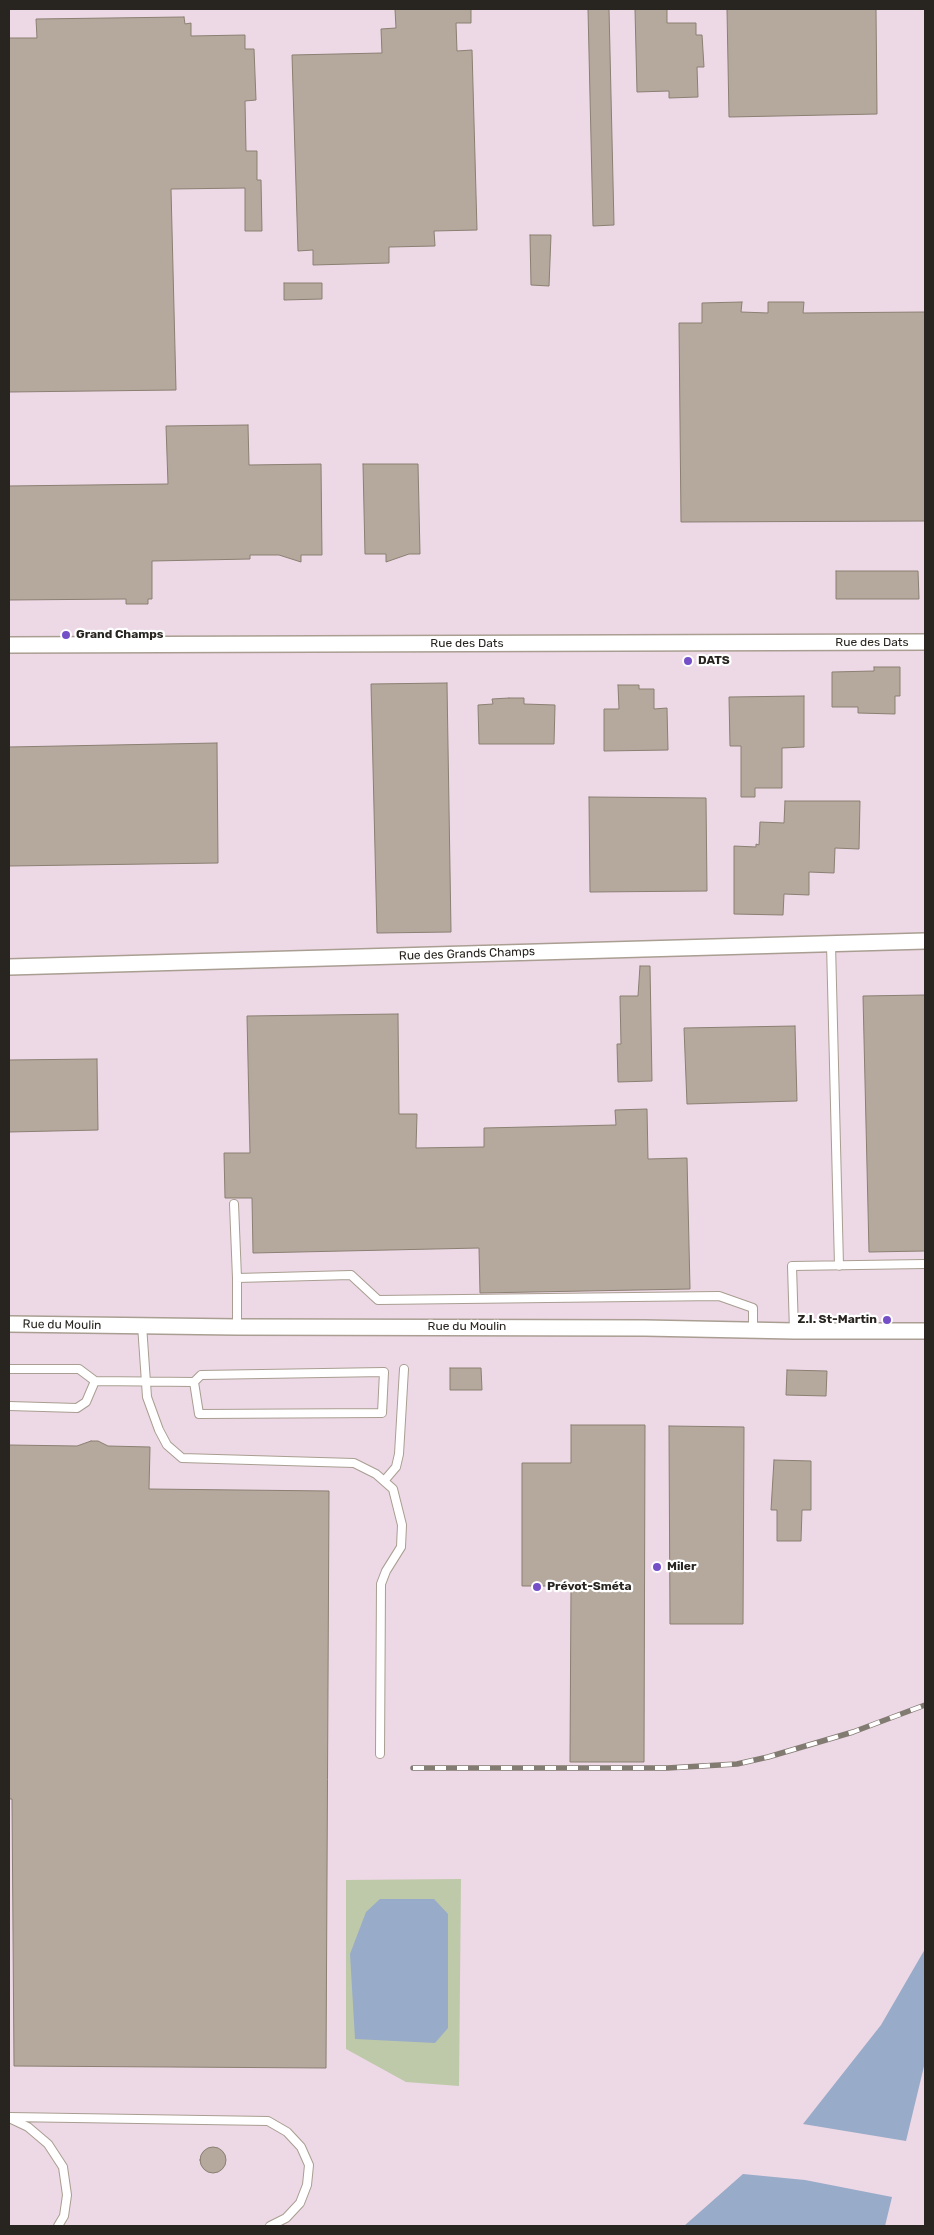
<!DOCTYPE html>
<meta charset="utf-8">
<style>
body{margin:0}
#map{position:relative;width:934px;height:2235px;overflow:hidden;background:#f2e7d9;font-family:Rubik,sans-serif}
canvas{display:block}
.frame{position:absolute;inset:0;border:10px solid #28241f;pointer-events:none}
</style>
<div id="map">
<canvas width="934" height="2235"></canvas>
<div class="frame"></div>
</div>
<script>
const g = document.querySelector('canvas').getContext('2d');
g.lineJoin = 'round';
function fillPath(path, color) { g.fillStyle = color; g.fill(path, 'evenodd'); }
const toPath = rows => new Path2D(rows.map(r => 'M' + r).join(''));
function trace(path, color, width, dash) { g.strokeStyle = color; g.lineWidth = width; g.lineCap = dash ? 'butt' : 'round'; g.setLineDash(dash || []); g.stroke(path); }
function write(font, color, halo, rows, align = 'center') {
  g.font = font + ' Rubik,sans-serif'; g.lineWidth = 4.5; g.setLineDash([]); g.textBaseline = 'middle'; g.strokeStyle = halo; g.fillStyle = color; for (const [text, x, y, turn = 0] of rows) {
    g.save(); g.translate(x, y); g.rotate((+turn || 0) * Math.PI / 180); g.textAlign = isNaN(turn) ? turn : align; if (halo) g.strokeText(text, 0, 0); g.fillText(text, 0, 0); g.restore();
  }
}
const industrial = toPath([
 [9,9,925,9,925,2226,9,2226]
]);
const green = toPath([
 [461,1879,459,2086,406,2082,346,2049,346,1880]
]);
const water = toPath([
 [380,1899,434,1899,448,1914,448,2028,435,2043,355,2039,350,1954,366,1912],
 [925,1949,925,2062,906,2141,803,2124,881,2025],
 [743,2174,805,2180,892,2197,885,2226,684,2226]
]);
const building = toPath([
 [395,9,471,9,471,23,456,23,457,51,472,50,477,230,434,231,435,246,389,247,389,263,313,265,313,250,298,251,292,55,382,53,381,29,396,28,395,9],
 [588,9,609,9,614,225,593,226,588,9],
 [635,9,667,9,667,23,696,23,696,35,702,35,704,67,697,67,698,97,669,98,669,91,637,92,635,9],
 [727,9,876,9,877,114,729,117,727,9],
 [184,17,185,24,191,23,191,36,245,35,245,49,254,49,256,100,245,101,246,151,257,151,257,180,261,180,262,231,245,231,245,188,171,189,176,390,9,392,9,38,37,38,36,19,184,17],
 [530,235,551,235,549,286,531,285,530,235],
 [284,283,322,283,322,299,284,300,284,283],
 [742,302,741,312,768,313,768,302,804,302,803,313,925,312,925,521,681,522,679,323,702,323,702,303,742,302],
 [248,425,249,465,321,464,322,555,301,555,301,562,279,555,250,555,250,559,152,561,152,599,148,599,148,604,126,604,126,599,9,600,9,486,168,484,166,426,248,425],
 [363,464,418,464,420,554,409,554,386,562,386,554,365,554,363,464],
 [836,571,918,571,919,599,836,599,836,571],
 [874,667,900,667,900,696,895,696,895,714,858,713,858,707,832,707,832,672,874,671,874,667],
 [447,683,451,932,377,933,371,684,447,683],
 [618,685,639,685,639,689,654,689,654,709,667,708,668,750,604,751,604,709,619,709,618,685],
 [804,696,804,747,782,748,782,788,755,788,755,797,741,797,741,746,730,746,729,697,804,696],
 [509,698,524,698,524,704,555,705,554,744,479,744,478,705,493,704,492,699,509,698],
 [217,743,218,863,9,866,9,747,217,743],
 [589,797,706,798,707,891,590,892,589,797],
 [785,801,860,801,859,849,835,848,834,873,809,872,809,895,784,894,783,915,734,914,734,846,756,847,756,844,759,845,760,822,784,823,785,801],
 [640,966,650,966,652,1081,618,1082,617,1044,621,1044,620,996,638,996,640,966],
 [925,995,925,1251,869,1252,863,996,925,995],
 [398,1014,399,1114,417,1114,416,1148,484,1147,484,1128,616,1125,615,1110,647,1109,648,1159,687,1158,690,1289,480,1293,479,1248,253,1253,252,1198,225,1198,224,1153,250,1153,247,1016,398,1014],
 [795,1026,797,1101,687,1104,684,1028,795,1026],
 [97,1059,98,1130,9,1132,9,1060,97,1059],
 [450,1368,481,1368,482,1390,450,1390,450,1368],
 [787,1370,827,1371,826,1396,786,1395,787,1370],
 [571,1425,645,1425,644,1762,570,1762,571,1586,522,1586,522,1463,571,1463,571,1425],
 [669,1426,744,1427,743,1624,670,1624,669,1426],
 [91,1441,98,1441,108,1446,150,1447,149,1489,329,1491,326,2068,14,2066,12,1799,9,1799,9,1445,77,1446,91,1441],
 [774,1460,811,1461,811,1510,802,1510,801,1541,777,1541,777,1510,771,1510,774,1460],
 '200 2160a13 13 0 1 1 26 0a13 13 0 1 1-26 0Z'
]);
const service = toPath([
 [831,944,839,1266],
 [234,1204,237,1278],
 [142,1325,147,1397,159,1430,167,1445,182,1458,354,1463,376,1474,393,1489,402,1525,401,1547,386,1571,381,1584,380,1754],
 [237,1327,237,1278,351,1275,378,1300,719,1296,753,1308,753,1330],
 [794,1331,792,1266,925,1264],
 [9,1369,79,1369,95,1381,194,1382,201,1375,384,1372,382,1413,199,1414,194,1382],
 [9,1406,77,1408,86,1402,95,1381],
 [384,1481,396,1467,399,1454,404,1369],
 [9,2117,268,2121,287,2132,301,2147,309,2165,307,2185,300,2203,286,2218,270,2226],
 [9,2118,28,2127,48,2144,63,2167,67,2195,64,2216,58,2226]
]);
const minor = toPath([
 [9,645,925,642],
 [9,967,925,941],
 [9,1324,237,1327,645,1328,794,1331,925,1331]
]);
const rail = toPath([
 [413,1768,667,1768,737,1764,768,1757,853,1732,925,1705]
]);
const markers = [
 [66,635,5,"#754fc8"],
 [688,661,5,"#754fc8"],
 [887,1320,5,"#754fc8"],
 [657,1567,5,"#754fc8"],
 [537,1587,5,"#754fc8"]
];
const poiNames = [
 ["Grand Champs",76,635],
 ["DATS",698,661],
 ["Z.I. St-Martin",877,1320,"right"],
 ["Miler",667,1567],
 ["Prévot-Sméta",547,1587]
];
const streetNames = [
 ["Rue des Dats",872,643],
 ["Rue des Dats",467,644],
 ["Rue des Grands Champs",467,954,-2],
 ["Rue du Moulin",62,1325,1],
 ["Rue du Moulin",467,1327]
];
fillPath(industrial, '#edd8e5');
fillPath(green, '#bec9a9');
fillPath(water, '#98abc8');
fillPath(building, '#b4a99c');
trace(building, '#8b8073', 1);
trace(service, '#a99e91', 10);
trace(minor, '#a99e91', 18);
trace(service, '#fff', 8);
trace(minor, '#fff', 15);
trace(rail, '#827b72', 5.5);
trace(rail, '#fff', 4, [11]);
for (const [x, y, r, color] of markers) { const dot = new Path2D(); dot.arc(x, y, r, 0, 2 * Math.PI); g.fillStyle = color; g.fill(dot); trace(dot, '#fff', 2); }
write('bold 12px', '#28241f', '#fff', poiNames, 'left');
write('12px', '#28241f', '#fff', streetNames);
</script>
